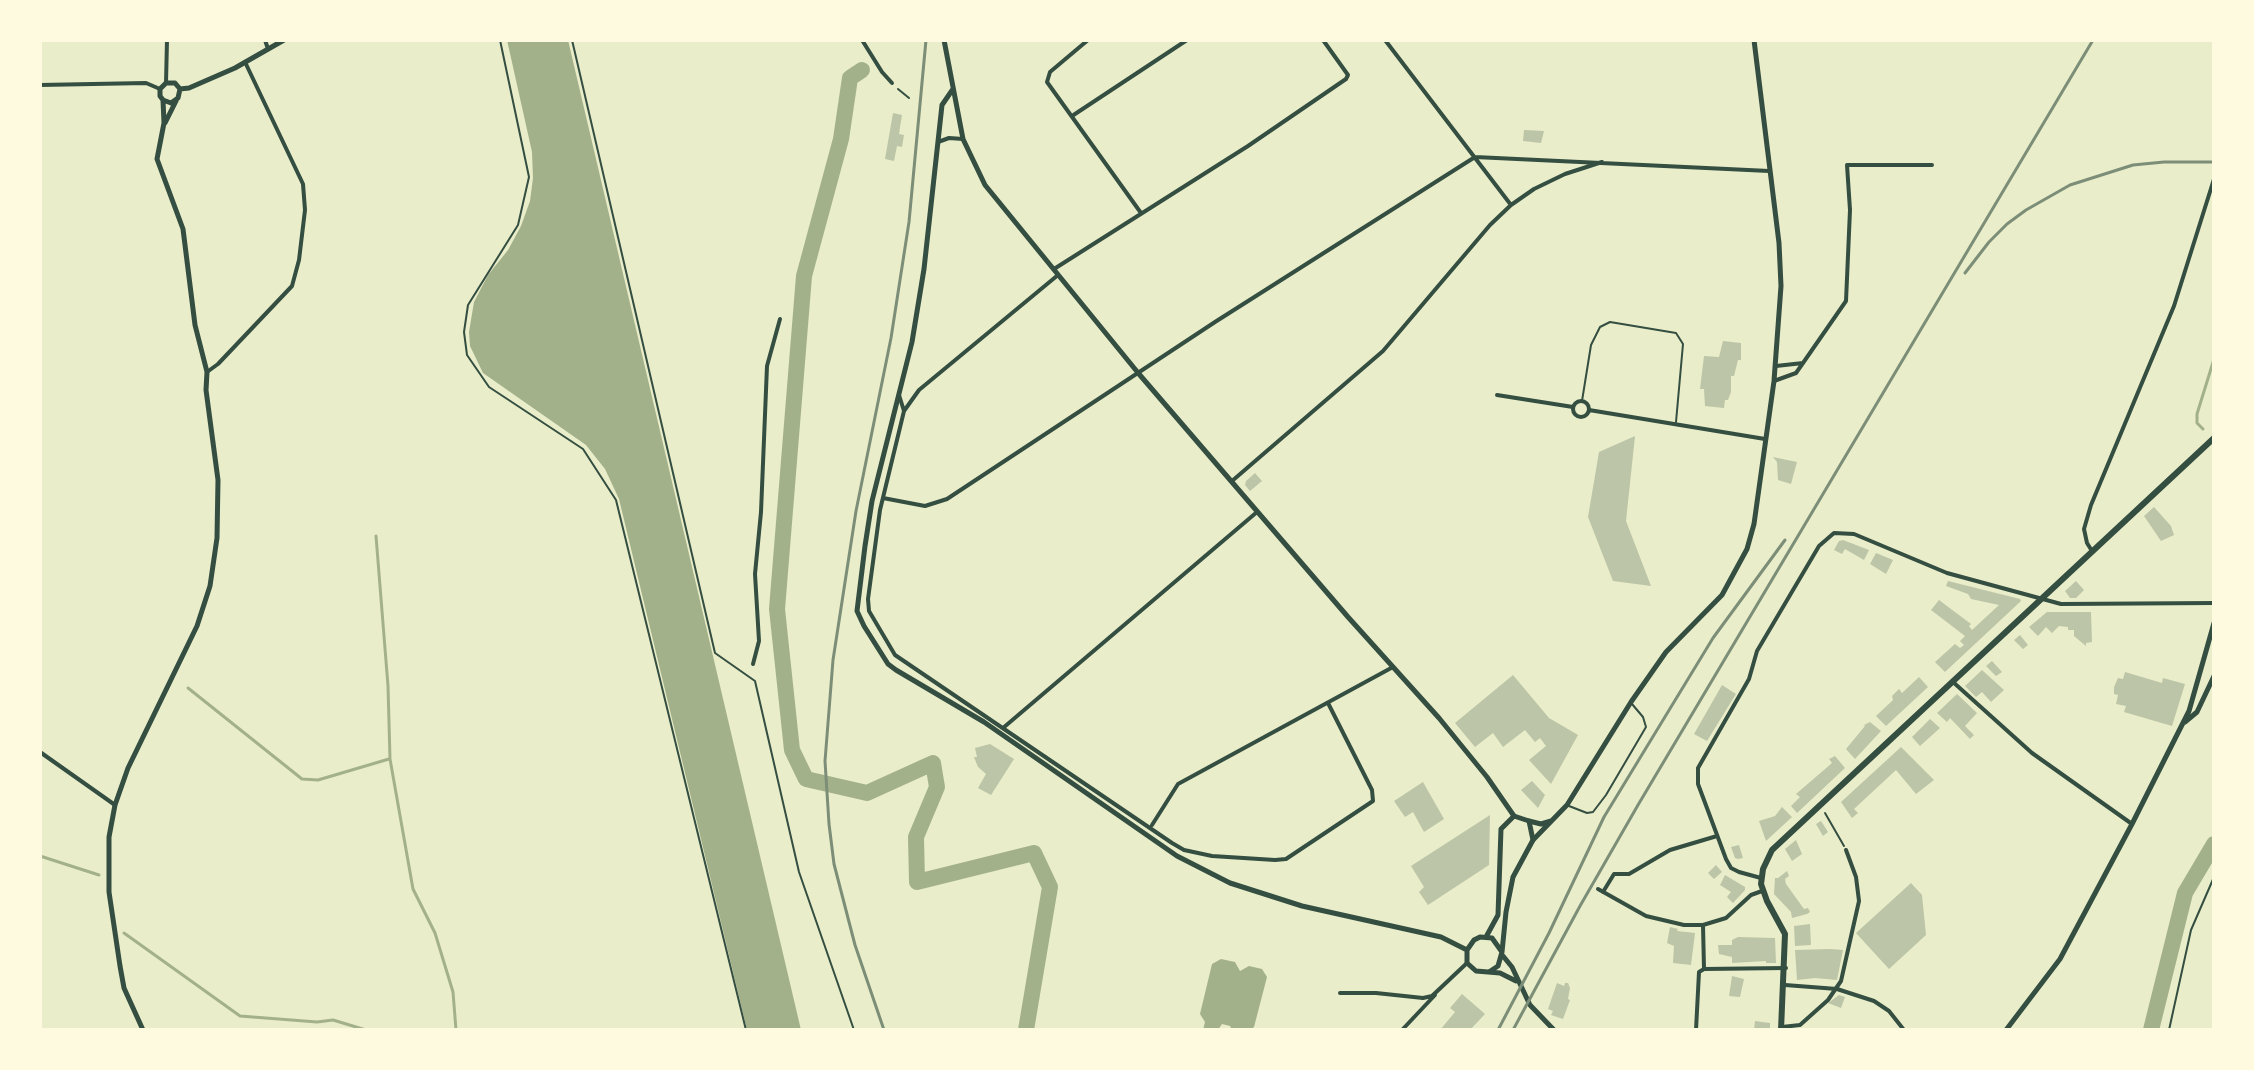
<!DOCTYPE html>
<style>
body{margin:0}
#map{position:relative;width:2254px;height:1070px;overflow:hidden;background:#e9edc9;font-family:Cabin,sans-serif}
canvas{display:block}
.frame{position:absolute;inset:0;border:42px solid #fefae0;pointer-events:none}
</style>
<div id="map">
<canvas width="2254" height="1070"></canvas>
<div class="frame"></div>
</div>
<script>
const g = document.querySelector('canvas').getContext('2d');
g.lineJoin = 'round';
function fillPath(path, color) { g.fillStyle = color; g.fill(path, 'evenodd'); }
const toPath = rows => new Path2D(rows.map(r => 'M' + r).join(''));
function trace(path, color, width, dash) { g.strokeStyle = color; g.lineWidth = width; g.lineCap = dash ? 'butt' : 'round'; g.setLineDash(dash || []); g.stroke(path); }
const water = toPath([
 [507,40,568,40,801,1030,747,1030,619,499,605,469,586,445,483,373,470,346,469,332,474,302,488,275,508,250,521,226,530,201,533,178,532,152],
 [1221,959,1235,962,1240,971,1249,966,1262,969,1267,977,1254,1027,1250,1030,1232,1030,1230,1026,1222,1024,1218,1030,1203,1030,1205,1022,1200,1014,1212,964]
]);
const stream = toPath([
 [2203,429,2197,423,2197,414,2214,359],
 [376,536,388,686,390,759,413,889,435,933,453,992,456,1030],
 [188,688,302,779,318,780,389,759],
 [40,856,99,875],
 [124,933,240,1016,317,1022,333,1020,366,1030]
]);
const river = toPath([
 [862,70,850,78,841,139,804,276,777,609,792,750,806,779,867,793,933,763,937,787,916,837,917,882,1034,853,1050,887,1026,1030],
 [2151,1030,2185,893,2214,844]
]);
const building = toPath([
 [893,113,902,115,899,134,904,135,902,147,897,146,894,161,885,159],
 [1524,130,1544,131,1541,143,1523,141],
 [1723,341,1741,343,1741,360,1738,360,1734,376,1731,376,1731,392,1728,400,1725,400,1724,408,1705,406,1704,389,1700,389,1704,356,1719,357],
 [1635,436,1626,521,1651,586,1613,581,1588,517,1599,452],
 [1773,457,1797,462,1791,484,1778,480,1777,462],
 [1255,473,1262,481,1250,491,1245,485,1246,481],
 [2154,507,2171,526,2174,535,2161,541,2144,516],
 [1843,540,1869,550,1864,560,1845,549,1842,554,1834,550,1839,541],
 [1876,553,1893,560,1886,574,1870,564],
 [1948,581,2020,599,2021,601,1945,672,1935,662,1955,644,1960,648,1964,645,1960,641,1965,636,1931,610,1939,600,1971,624,1969,626,1972,630,1999,605,1971,599,1968,594,1946,586],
 [2076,581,2084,590,2076,598,2070,598,2065,591],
 [2047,612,2091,612,2092,642,2086,643,2086,646,2074,636,2074,630,2068,630,2068,627,2059,626,2052,633,2046,627,2038,636,2029,627],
 [2020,635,2028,645,2023,649,2014,640],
 [1992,661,2002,672,1996,676,1986,666],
 [1982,670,2004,690,1991,702,1982,692,1976,697,1965,686],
 [2125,672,2162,683,2163,678,2185,684,2172,726,2124,712,2126,706,2116,704,2118,695,2114,694,2114,687,2118,678,2123,679],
 [1513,675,1549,718,1578,735,1551,784,1529,760,1546,746,1540,738,1535,742,1525,730,1503,747,1493,733,1475,747,1455,723],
 [1919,677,1928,687,1886,726,1876,716,1893,700,1892,696,1899,689,1902,693],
 [1722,685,1736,694,1707,741,1694,734],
 [1957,694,1977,713,1965,726,1974,735,1970,739,1950,718,1947,722,1937,713],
 [1930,719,1940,728,1920,746,1912,737],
 [1870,722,1881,731,1855,759,1846,749,1865,726,1864,725],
 [990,744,1014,759,991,795,978,788,986,774,978,767,974,757,977,757,975,748],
 [1901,747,1934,780,1916,794,1896,770,1854,809,1858,813,1852,818,1841,802],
 [1835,756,1845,768,1797,813,1791,806,1800,797,1796,794,1832,763,1829,759],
 [1532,781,1545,795,1538,808,1521,790],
 [1423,782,1444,819,1424,832,1413,812,1405,817,1394,801],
 [1782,807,1792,817,1766,841,1759,821,1775,816],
 [1490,815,1489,865,1428,905,1419,892,1424,887,1411,866],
 [1821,821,1828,832,1823,836,1816,824],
 [1796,840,1802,854,1792,861,1785,849],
 [1739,845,1743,858,1738,859,1735,858,1731,847],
 [1716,865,1722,872,1714,879,1708,873],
 [1787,871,1789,876,1785,879,1786,884,1804,909,1808,908,1810,912,1807,914,1792,918,1791,912,1774,894,1775,878,1778,878],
 [1725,875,1745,887,1745,890,1733,903,1727,897,1731,892,1720,885],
 [1911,883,1922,895,1926,935,1889,969,1856,933],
 [1810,924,1811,945,1795,946,1794,926],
 [1670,927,1678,929,1677,931,1695,933,1691,965,1673,963,1674,946,1667,943],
 [1738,937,1775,938,1776,963,1766,963,1766,961,1732,963,1732,957,1719,954,1718,945,1732,945,1732,940],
 [1830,949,1843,950,1837,980,1815,978,1797,980,1795,950],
 [1732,976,1744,979,1740,997,1729,996],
 [1557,983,1564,986,1565,983,1568,983,1570,988,1568,999,1570,1000,1563,1019,1551,1015,1553,1011,1548,1009],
 [1462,994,1485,1014,1470,1030,1440,1030,1455,1012,1450,1008],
 [1839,995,1845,997,1841,1008,1828,1003],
 [1755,1021,1770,1023,1770,1030,1754,1030]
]);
const path = toPath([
 [500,40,529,177,518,225,468,305,464,332,467,355,489,387,583,449,616,500,746,1030],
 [898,89,909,98],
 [1825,813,1844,846],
 [2169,1030,2191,930,2214,877]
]);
const service = toPath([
 [572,40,715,653,755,681,799,872,854,1030],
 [1582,401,1591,345,1600,327,1610,322,1676,333,1683,344,1676,422],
 [1569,806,1587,813,1593,812,1606,795,1646,727,1643,717,1632,704]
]);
const minor = toPath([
 [265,40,268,49],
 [862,40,882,72,892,83],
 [1088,40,1050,72,1047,82,1141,213],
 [1385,40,1511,205],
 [166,83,167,40],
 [40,85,146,83,160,89],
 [1072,116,1187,40],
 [938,142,949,138,963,139],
 [1475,157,1769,171],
 [1054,269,1248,146,1346,79,1348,75,1323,40],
 [1058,275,919,390,904,411,880,510,868,599,869,611,895,655,1172,843,1184,850,1212,856,1275,860,1286,859,1373,801,1372,790,1328,703],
 [1803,363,1846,301,1850,210,1847,165,1932,165],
 [207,372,218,364,292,286,299,260,305,210,303,184,245,62],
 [1774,381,1796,373,1803,363,1776,366],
 [899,395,904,411],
 [1497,395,1573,407],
 '1573 409a8 8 0 1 1 16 0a8 8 0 1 1-16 0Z',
 [1589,410,1765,439],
 [1232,481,1383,351,1490,225,1511,205,1534,189,1565,174,1602,162],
 [883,498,925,506,947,499,1215,322,1475,157],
 [2092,551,2087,543,2084,529,2091,505,2174,306,2214,179],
 [753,664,759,641,755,574,761,512,767,366,780,319],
 [1953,682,2032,753,2132,824],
 [1003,728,1257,512],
 [40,752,115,805],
 [1152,825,1178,784,1393,667],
 [1761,878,1739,872,1731,868,1726,859,1698,784,1698,768,1749,679,1757,651,1819,546,1834,533,1854,534,1947,573,2061,604,2214,603],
 [1598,889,1646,916,1684,925,1703,925],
 [1603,892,1614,874,1629,874,1670,850,1717,836],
 [1704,969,1703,925,1726,918,1751,895,1762,891],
 [1704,969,1786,968],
 [1785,985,1837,989,1874,1001,1889,1011,1904,1030],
 [1340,993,1376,993,1423,998,1432,996,1467,963],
 [1782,1027,1800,1025,1828,1000,1841,981,1859,901,1856,877,1846,850],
 [1402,1030,1435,995],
 [1696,1030,1699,972,1704,969]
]);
const tertiary = toPath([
 [180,89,178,98,171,103,163,100,160,96,160,89,166,83,175,83,180,89,189,88,235,68,284,40],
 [165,123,176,101],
 [2185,722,2197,712,2214,676],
 [1529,821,1541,824,1551,821],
 [1533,840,1567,805,1631,702,1666,652,1722,595,1747,549,1754,524,1774,381,1781,286,1779,243,1754,40],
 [1486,937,1498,915,1501,829,1514,816],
 [143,1030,124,988,120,966,109,892,109,837,115,805,128,768,197,626,210,586,217,538,218,480,206,390,207,372,195,325,183,229,157,159,164,123,163,100],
 [2006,1030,2060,959,2132,824,2189,711,2214,623]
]);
const secondary = toPath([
 [944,40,963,139,985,185,1139,374,1348,617,1439,718,1487,777,1514,816,1529,821,1533,840,1513,877,1506,912,1502,952],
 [953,89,942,105,924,269,912,342,872,501,865,546,857,611,864,626,888,664,896,670,984,722,1177,856,1230,883,1302,906,1441,937,1467,950],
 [1503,956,1512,967,1530,1005,1554,1030],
 [1489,972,1498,966,1502,952,1492,938,1480,937,1474,940,1467,950,1467,963,1476,971,1500,973,1516,981]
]);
const primary = toPath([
 [1781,1030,1785,934,1767,901,1761,884,1763,869,1772,850,2214,438]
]);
const rail = toPath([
 [1965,273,1989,242,2007,224,2026,210,2070,185,2133,165,2164,162,2214,162],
 [884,1030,855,945,834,864,829,824,825,761,833,660,856,511,891,338,909,222,926,40],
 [1498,1030,1549,933,1604,817,1713,638,1785,540],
 [1513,1030,1580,906,1638,805,2093,40]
]);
fillPath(water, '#a3b18a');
trace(stream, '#a3b18a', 3);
trace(river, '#a3b18a', 16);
fillPath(building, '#bcc5a7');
trace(path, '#344e41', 2);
trace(service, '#344e41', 2);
trace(minor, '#344e41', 4);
trace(tertiary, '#344e41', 5);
trace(secondary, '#344e41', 5);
trace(primary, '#344e41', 6);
trace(rail, '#7c8e77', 3);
</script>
